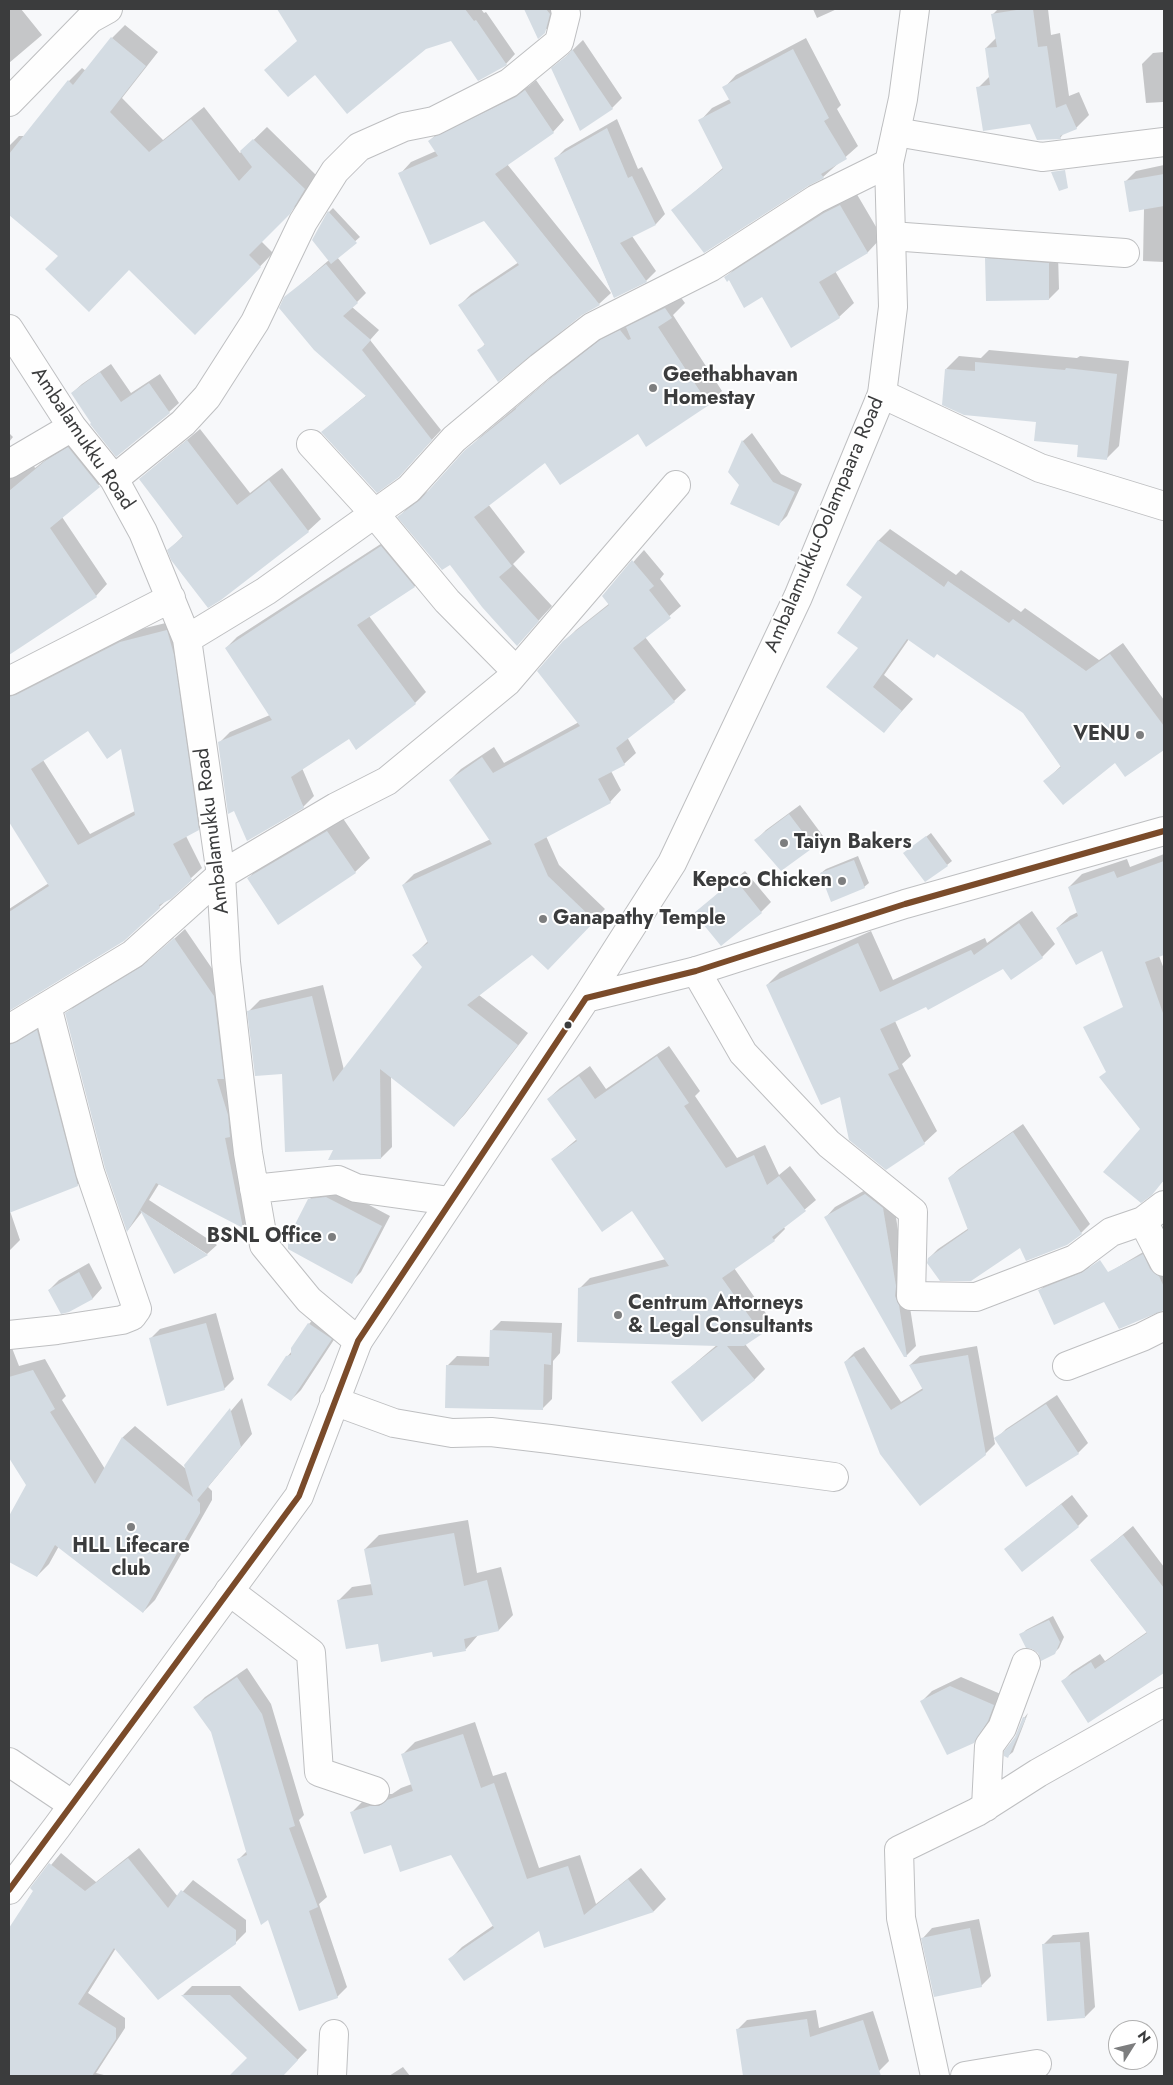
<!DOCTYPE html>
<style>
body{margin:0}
#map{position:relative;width:1173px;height:2085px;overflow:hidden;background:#f7f8fa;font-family:Jost,sans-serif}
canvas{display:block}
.frame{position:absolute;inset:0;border:10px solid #3b3c3d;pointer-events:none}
.north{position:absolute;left:1108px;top:2020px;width:50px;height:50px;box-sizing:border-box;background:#fff;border:1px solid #b1b1b1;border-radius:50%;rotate:54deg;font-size:14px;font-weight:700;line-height:20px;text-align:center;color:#3b3c3d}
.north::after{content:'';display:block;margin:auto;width:18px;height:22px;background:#7d7e7f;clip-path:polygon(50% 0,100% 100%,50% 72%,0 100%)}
</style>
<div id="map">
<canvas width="1173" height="2085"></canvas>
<div class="frame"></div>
<div class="north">N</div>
</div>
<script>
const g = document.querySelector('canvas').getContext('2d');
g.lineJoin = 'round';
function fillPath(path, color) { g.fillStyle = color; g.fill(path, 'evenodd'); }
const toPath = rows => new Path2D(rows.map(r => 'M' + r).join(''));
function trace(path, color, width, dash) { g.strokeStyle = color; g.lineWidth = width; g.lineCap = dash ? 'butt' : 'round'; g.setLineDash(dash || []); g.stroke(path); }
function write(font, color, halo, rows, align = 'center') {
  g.font = font + ' Jost,sans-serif'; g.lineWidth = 4; g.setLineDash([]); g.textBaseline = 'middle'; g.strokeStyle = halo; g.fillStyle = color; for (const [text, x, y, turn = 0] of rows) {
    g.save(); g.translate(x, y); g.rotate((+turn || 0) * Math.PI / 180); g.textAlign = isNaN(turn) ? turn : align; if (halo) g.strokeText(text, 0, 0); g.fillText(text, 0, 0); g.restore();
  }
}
const shadow = toPath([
 [9,9,21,9,42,35,9,63],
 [279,9,375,9,379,16,389,9,481,9,484,13,486,12,515,54,506,64,452,40,298,41],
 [525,9,556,9,554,22,538,37],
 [813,9,837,9,817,18],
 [998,9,1048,9,1051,35,1060,33,1069,96,1079,92,1089,115,1076,128,1065,132,1060,138,1031,123,978,88,990,76,986,48,996,38,993,14],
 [125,25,158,52,122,98,163,140,204,107,240,153,267,127,317,176,303,199,261,241,273,253,208,320,129,269,60,255,9,214,9,146,19,136,25,136,69,81,82,68,86,71,112,38],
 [806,38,841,105,837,109,858,146,823,177,807,185,673,210,724,167,700,121,712,108,730,99,724,88,736,75],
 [583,40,622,98,612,108,553,69],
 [1164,52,1164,110,1163,102,1146,103,1142,64,1153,53],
 [536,80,564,120,553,132,507,164,611,293,599,304,582,314,479,351,485,344,460,305,471,294,519,262,485,220,400,174,411,162,436,151,429,141,446,126,529,86],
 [617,119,638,169,642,167,665,214,656,224,632,236,656,271,646,281,614,297,555,159,565,149],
 [1164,165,1164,262,1143,261,1144,209,1125,182,1136,171],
 [855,191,882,237,868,252,835,271,854,303,839,317,762,296,725,278,740,263],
 [333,208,360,237,337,257,366,293,352,307,379,330,370,340,441,430,408,466,322,432,367,395,285,298,329,260,329,212],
 [996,249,1058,254,1059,289,1049,299,986,259],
 [679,295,685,303,673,315,722,391,709,404,647,445,638,432,546,461,488,504,525,552,513,564,552,606,517,644,450,563,399,517,412,503,431,489,480,437,565,366,615,327],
 [989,350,1077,358,1080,356,1129,361,1119,446,1106,459,946,369,959,356,981,358],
 [111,364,131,393,160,374,179,403,169,412,92,423,72,393,82,384],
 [200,429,250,493,282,468,321,519,308,531,169,550,184,535,140,479],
 [752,433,781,474,802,484,787,516,778,525,730,471,743,441],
 [10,434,13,437,9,442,9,435],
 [80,437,111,474,62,517,107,584,96,596,9,653,9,462,33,464,35,468,58,450],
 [890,529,956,575,961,570,1021,612,1025,608,1099,660,1123,643,1164,700,1164,749,1125,775,1115,761,1045,781,1061,766,1023,712,937,653,909,639,884,675,913,699,883,732,859,648,864,597,878,541],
 [393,536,426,575,415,586,369,616,426,692,415,703,349,738,302,768,314,796,303,807,219,743,230,732,270,715,226,648,237,637],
 [644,550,664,574,660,579,681,606,645,637,686,690,674,701,627,737,636,753,624,764,611,771,621,790,610,802,546,836,559,865,605,909,559,957,532,954,479,995,528,1033,465,1114,454,1126,391,1076,392,1147,381,1158,335,1149,283,1072,249,1011,260,1000,323,985,344,1070,423,967,414,955,428,941,403,885,414,874,491,839,450,780,461,769,494,747,504,763,579,722,564,642,576,630,610,603,603,596],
 [178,620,210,817,198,829,186,836,202,868,123,940,9,1009,9,909,49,883,9,820,9,679,133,631],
 [89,729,122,747,135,811,90,834,43,760],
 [800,805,823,836,814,846,781,869,756,840,766,830],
 [342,817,370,858,355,872,248,878,263,864],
 [931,833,952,861,947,865,910,849],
 [1164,854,1164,954,1159,956,1164,969,1164,1050,1136,1014,1103,950,1057,928,1070,916,1078,912,1069,887,1082,874,1127,859,1130,867],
 [858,856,869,883,864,887,821,873,826,869],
 [745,871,771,902,761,912,695,913],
 [1032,911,1055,944,1042,957,1004,967,895,1021,911,1056,902,1064,937,1131,924,1143,840,1095,767,985,780,972,871,931,893,980,985,938,987,943],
 [185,929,224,986,252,1217,243,1226,159,1184,149,1200,217,1245,207,1254,142,1212,128,1230,66,1014,76,1004,153,958],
 [49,1020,89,1173,77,1185,10,1211,20,1240,9,1251,9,1172,19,1169,9,1142,9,1027],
 [669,1046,700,1091,695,1096,737,1158,765,1145,779,1175,790,1166,816,1200,784,1227,785,1229,774,1240,734,1268,772,1322,761,1333,745,1344,765,1369,754,1380,673,1382,718,1344,579,1289,590,1278,666,1259,632,1210,553,1159,577,1139,548,1099,560,1088,590,1066,606,1089],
 [1135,1049,1164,1099,1164,1180,1160,1184,1141,1129,1101,1077],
 [1023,1124,1090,1224,1081,1233,1020,1246,929,1258,938,1249,969,1228,949,1178,959,1169],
 [876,1184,893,1198,916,1346,906,1356,826,1217,835,1207],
 [337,1188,390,1216,361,1272,351,1282,309,1200,319,1190],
 [1155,1245,1164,1260,1164,1309,1157,1311,1108,1273],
 [89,1263,102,1288,93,1298,68,1311,49,1290,59,1280],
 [1093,1263,1059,1303,1040,1290,1050,1280],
 [216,1313,234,1379,224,1389,150,1339,160,1329],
 [318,1314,341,1329,301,1390,291,1400,287,1357,292,1351,309,1324],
 [501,1321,562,1323,560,1353,553,1361,552,1399,542,1409,447,1366,457,1356,490,1357,491,1331],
 [977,1346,995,1444,985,1454,920,1504,845,1362,855,1352,864,1347,901,1402,923,1388,910,1365,920,1356],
 [12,1348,19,1366,45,1359,66,1396,62,1400,105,1469,123,1437,135,1426,186,1469,185,1465,242,1398,252,1434,208,1487,212,1491,212,1500,155,1600,143,1612,59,1546,49,1564,37,1576,9,1560,9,1519,28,1485,9,1456,9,1350],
 [1057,1395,1088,1443,1078,1453,996,1439,1006,1429],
 [1072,1495,1088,1516,1078,1526,1005,1549],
 [468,1520,477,1573,501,1567,513,1615,499,1630,479,1634,466,1649,433,1651,379,1643,338,1601,352,1587,372,1584,365,1549,379,1535],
 [1133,1526,1164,1567,1164,1671,1088,1722,1063,1681,1072,1672,1100,1654,1105,1661,1147,1632,1091,1561],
 [1053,1616,1064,1637,1059,1648,1054,1653,1039,1652,1021,1635,1026,1630],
 [247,1668,271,1704,304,1815,299,1820,327,1897,319,1904,347,1987,337,1997,268,1918,239,1859,247,1851,212,1732,195,1707,205,1697],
 [961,1677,1003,1695,998,1709,984,1732,973,1742,922,1701,932,1691],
 [1028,1713,1013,1752,1008,1756,1024,1718],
 [475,1722,493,1776,506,1772,539,1868,580,1855,596,1904,641,1868,666,1899,654,1911,545,1946,539,1929,450,1959,462,1947,494,1925,452,1853,392,1844,352,1812,364,1800,383,1794,392,1794,401,1788,412,1784,402,1755,415,1742],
 [139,1848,178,1897,193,1880,246,1920,246,1932,235,1943,116,1948,88,1993,125,2018,125,2028,96,2073,108,2076,9,2076,9,1950,12,1945,9,1943,9,1930,34,1890,32,1888,61,1853,96,1882],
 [979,1919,991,1976,981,1986,923,1938,932,1928],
 [1089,1932,1095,2007,1085,2017,1043,1945,1053,1935],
 [192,1986,240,1986,307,2050,282,2076,252,2076,241,2066,249,2058,183,1995],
 [816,2010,819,2028,873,2011,889,2061,879,2071,863,2076,744,2076,737,2030,747,2020],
 [403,2067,410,2076,389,2076]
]);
const building = toPath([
 [277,9,465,9,474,21,476,20,507,65,478,81,451,41,426,49,347,114,315,75,288,97,264,70,297,41],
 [524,9,546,9,550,14,545,33,538,39],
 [1023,9,1033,9,1038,47,1047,46,1056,108,1066,104,1077,129,1060,136,1061,139,1037,140,1030,124,983,131,976,87,990,85,985,48,997,47,991,14],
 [111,37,146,66,110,112,149,152,191,119,239,181,252,167,240,151,253,139,305,189,290,214,249,255,261,267,195,335,129,270,89,312,45,269,58,256,9,215,9,154,68,80,73,85],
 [572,49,613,109,580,131,551,68,569,54],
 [793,49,829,118,824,121,847,159,821,174,824,178,808,186,704,253,671,210,723,169,698,120,731,103,722,87],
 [525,90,554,133,495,174,600,305,582,315,498,382,477,350,485,345,458,305,519,265,484,221,430,245,398,173,438,156,428,141,434,137,516,97],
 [607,128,628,178,632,176,656,225,620,243,647,282,614,298,554,158],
 [1065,170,1068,188,1059,191,1051,172],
 [1164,174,1164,206,1129,212,1124,181],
 [840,205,868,253,819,282,840,318,791,348,762,297,744,308,729,280,727,282,724,277,824,213],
 [328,211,357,243,331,264,312,240],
 [985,258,1049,263,1049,300,986,301],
 [326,264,358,303,343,316,371,340,362,350,432,440,399,477,377,493,321,432,366,396,314,350,279,308,284,297],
 [665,308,672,318,658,327,709,405,646,447,638,434,560,485,545,463,474,517,512,566,499,577,539,621,517,646,482,607,450,565,442,570,397,517,420,500,465,450,516,409,516,408,550,379,600,340,620,330,628,340,631,339,626,327],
 [975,362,1065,370,1066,368,1117,374,1107,460,1077,457,1078,445,1034,441,1036,422,964,415,942,405,945,369,975,371],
 [100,372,121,402,149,383,170,413,116,457,90,424,91,423,71,393],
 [187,440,237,505,269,480,309,532,221,600,208,608,171,560,167,550,183,537,139,479],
 [742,440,773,482,795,492,779,526,730,504,739,485,728,472],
 [68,447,100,487,50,528,97,597,9,655,9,491,45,461],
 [878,540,944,587,948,581,1009,623,1013,619,1086,671,1110,654,1164,726,1164,750,1125,777,1115,763,1063,805,1043,781,1061,767,1023,713,937,654,934,658,907,639,873,687,902,711,884,733,826,687,858,648,837,633,862,597,846,585],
 [381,546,415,587,357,625,416,704,356,750,349,739,291,777,304,808,247,841,234,811,228,814,218,742,272,720,225,648],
 [632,560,654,586,649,590,671,618,633,648,675,702,616,748,625,765,598,779,611,803,534,844,548,876,595,921,548,970,532,955,467,1005,518,1045,454,1127,380,1069,381,1159,328,1160,333,1150,285,1152,282,1074,255,1076,247,1011,312,996,333,1082,422,967,412,955,428,943,402,885,492,844,449,780,482,757,493,773,580,726,537,671,563,641,609,605,602,596],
 [167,630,174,655,199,830,173,844,192,880,171,899,159,905,160,908,124,941,9,1011,9,912,49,886,9,822,9,697,16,695,120,642],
 [88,731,107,759,121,749,135,815,78,845,31,769],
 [789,814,814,847,781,871,754,840],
 [327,831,356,873,278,925,247,878],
 [926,836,948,866,925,882,903,853],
 [854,860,865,888,831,902,820,873],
 [1164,861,1164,955,1145,962,1164,1016,1164,1180,1152,1195,1141,1203,1103,1172,1140,1129,1099,1077,1106,1072,1083,1027,1123,1007,1102,951,1076,965,1056,928,1078,916,1068,887,1114,871,1117,878],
 [735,879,762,913,721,946,694,913],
 [1019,923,1043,958,1011,980,1003,969,928,1010,926,1007,880,1029,899,1069,888,1074,925,1144,886,1170,849,1140,840,1097,821,1105,766,985,858,943,880,992,971,950,974,955],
 [174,938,214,996,224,1079,217,1079,228,1115,230,1137,225,1138,243,1228,156,1183,140,1210,208,1255,174,1274,140,1210,127,1232,105,1168,65,1013,141,967],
 [37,1030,78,1186,9,1213,9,1045,17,1042],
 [657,1056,689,1103,684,1106,726,1168,754,1155,767,1185,779,1176,806,1211,772,1237,775,1241,722,1278,762,1334,744,1346,727,1346,755,1380,702,1422,671,1382,718,1346,577,1342,578,1288,669,1266,632,1211,602,1232,551,1159,577,1141,547,1099,579,1076,595,1099],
 [1013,1132,1082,1234,1067,1245,1026,1261,1020,1248,971,1281,940,1281,927,1263,928,1258,968,1230,948,1178],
 [865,1194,883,1208,896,1286,895,1296,899,1305,907,1357,904,1357,824,1217],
 [326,1197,382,1226,352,1284,288,1249,288,1238,308,1199],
 [1143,1254,1150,1269,1159,1276,1164,1287,1164,1310,1119,1329,1104,1302,1054,1325,1038,1290,1081,1273,1100,1260,1108,1272],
 [79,1272,93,1299,69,1312,61,1314,48,1290],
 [206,1323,225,1390,167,1406,149,1338],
 [308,1323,332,1339,291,1401,267,1385,286,1356,291,1355,291,1348],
 [490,1330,552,1333,551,1365,544,1364,543,1410,445,1408,446,1365,489,1366],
 [968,1355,986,1455,920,1506,880,1454,844,1362,854,1356,891,1410,923,1390,909,1365],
 [33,1370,55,1409,50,1412,95,1484,122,1437,193,1497,184,1465,230,1408,241,1447,197,1500,200,1503,200,1513,143,1613,55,1545,37,1577,9,1562,9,1516,26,1485,9,1458,9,1377],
 [1046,1404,1079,1454,1026,1487,994,1438],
 [1061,1504,1079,1527,1022,1572,1004,1549],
 [454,1533,464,1586,487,1580,499,1631,464,1639,466,1651,433,1657,432,1652,381,1662,378,1644,346,1649,337,1600,373,1595,364,1549],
 [1123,1535,1164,1588,1164,1673,1088,1723,1061,1681,1091,1662,1095,1669,1147,1633,1090,1560],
 [1049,1620,1060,1642,1055,1654,1041,1661,1038,1653,1032,1649,1026,1648,1019,1634],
 [237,1677,262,1714,295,1826,289,1828,318,1907,309,1911,338,1998,299,2011,268,1920,261,1925,237,1859,247,1855,211,1732,193,1707],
 [950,1686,994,1705,988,1721,974,1743,947,1755,920,1701],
 [1023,1717,1026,1718,1008,1758,1004,1756,1004,1751,1015,1737],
 [463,1734,481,1788,494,1783,527,1879,568,1866,584,1915,628,1879,654,1912,544,1948,539,1931,464,1981,448,1959,494,1928,451,1855,400,1872,391,1845,364,1854,350,1812,370,1806,379,1806,387,1800,413,1791,401,1754],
 [128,1858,168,1908,181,1890,236,1930,236,1944,158,2000,114,1948,78,2004,116,2028,116,2039,92,2076,9,2076,9,1928,33,1891,30,1888,49,1863,85,1891],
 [970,1928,982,1987,934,1997,921,1938],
 [1080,1942,1085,2018,1047,2021,1042,1944],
 [181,1995,230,1995,298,2060,283,2076,229,2076,247,2058],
 [807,2019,810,2037,863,2020,881,2076,743,2076,736,2029]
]);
const minor = toPath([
 [9,102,90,19,108,9],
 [896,132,1042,157,1164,142],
 [891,236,1125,253],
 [9,329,72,427,114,479,143,532,187,639,221,875,226,962,248,1153,264,1245,309,1300,358,1341],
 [882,394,1040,468,1164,506],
 [311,444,374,513,447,601,516,671],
 [9,464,72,427],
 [114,479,183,423,207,397,255,322,303,222,335,171,359,147,404,127,434,121,509,83,559,42,566,14,565,9],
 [187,639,266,591,409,489,454,439,540,367,592,327,711,267,816,199,889,163],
 [9,681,171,598],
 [696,971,743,1053,829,1144,913,1212,911,1296,976,1297,1075,1259,1111,1232,1143,1221,1164,1262],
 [9,1029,133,954,221,875,336,807,387,781,507,682,676,485],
 [254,1189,338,1180,356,1188,450,1201],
 [1143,1221,1164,1205],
 [9,1335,57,1330,122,1320,132,1316,137,1309,90,1172,47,1006],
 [1067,1366,1142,1337,1164,1326],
 [334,1401,394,1423,452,1433,491,1432,550,1439,834,1477],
 [229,1591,311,1653,319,1772,375,1791],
 [9,1762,73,1805],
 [986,1807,989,1746,1002,1728,1026,1663],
 [332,2076,334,2034],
 [935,2076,901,1918,899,1850,977,1812,1038,1773,1164,1702],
 [965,2076,1037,2064]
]);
const tertiary = toPath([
 [586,998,672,863,798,597,882,394,893,307,889,163,903,99,915,9],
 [9,1890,57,1827,299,1496,358,1341,586,998,696,971,905,904,1164,831]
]);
const bus1 = toPath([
 [9,1890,299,1496,358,1341,586,998,696,971,905,904,1164,831]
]);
const markers = [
 [653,388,5,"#7d7e7f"],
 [1140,735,5,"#7d7e7f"],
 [784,843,5,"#7d7e7f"],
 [842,881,5,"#7d7e7f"],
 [543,919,5,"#7d7e7f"],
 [568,1025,4.5,"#3b3c3d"],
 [332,1237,5,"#7d7e7f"],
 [618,1315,5,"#7d7e7f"],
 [131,1527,5,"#7d7e7f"]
];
const poiNames = [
 ["Geethabhavan",663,376],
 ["Homestay",663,399],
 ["VENU",1130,735,"right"],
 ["Taiyn Bakers",794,843],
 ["Kepco Chicken",832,881,"right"],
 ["Ganapathy Temple",553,919],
 ["BSNL Office",322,1237,"right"],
 ["Centrum Attorneys",628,1304],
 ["& Legal Consultants",628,1327],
 ["HLL Lifecare",131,1547,"center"],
 ["club",131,1570,"center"]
];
const streetNames = [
 ["Ambalamukku Road",82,439,56],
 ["Ambalamukku-Oolampaara Road",825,525,-67],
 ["Ambalamukku Road",213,831,-97]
];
fillPath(shadow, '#0003');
fillPath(building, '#d4dce3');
trace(minor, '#bebfc1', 30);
trace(tertiary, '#bebfc1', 30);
trace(minor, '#fefefe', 28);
trace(tertiary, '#fefefe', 28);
trace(bus1, '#7a4b2a', 6);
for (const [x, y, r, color] of markers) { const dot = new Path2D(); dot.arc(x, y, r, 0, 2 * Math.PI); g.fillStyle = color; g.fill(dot); trace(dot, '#fff', 2); }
write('bold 20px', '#3b3c3d', '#fff', poiNames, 'left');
write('20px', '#3b3c3d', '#fff', streetNames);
</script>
